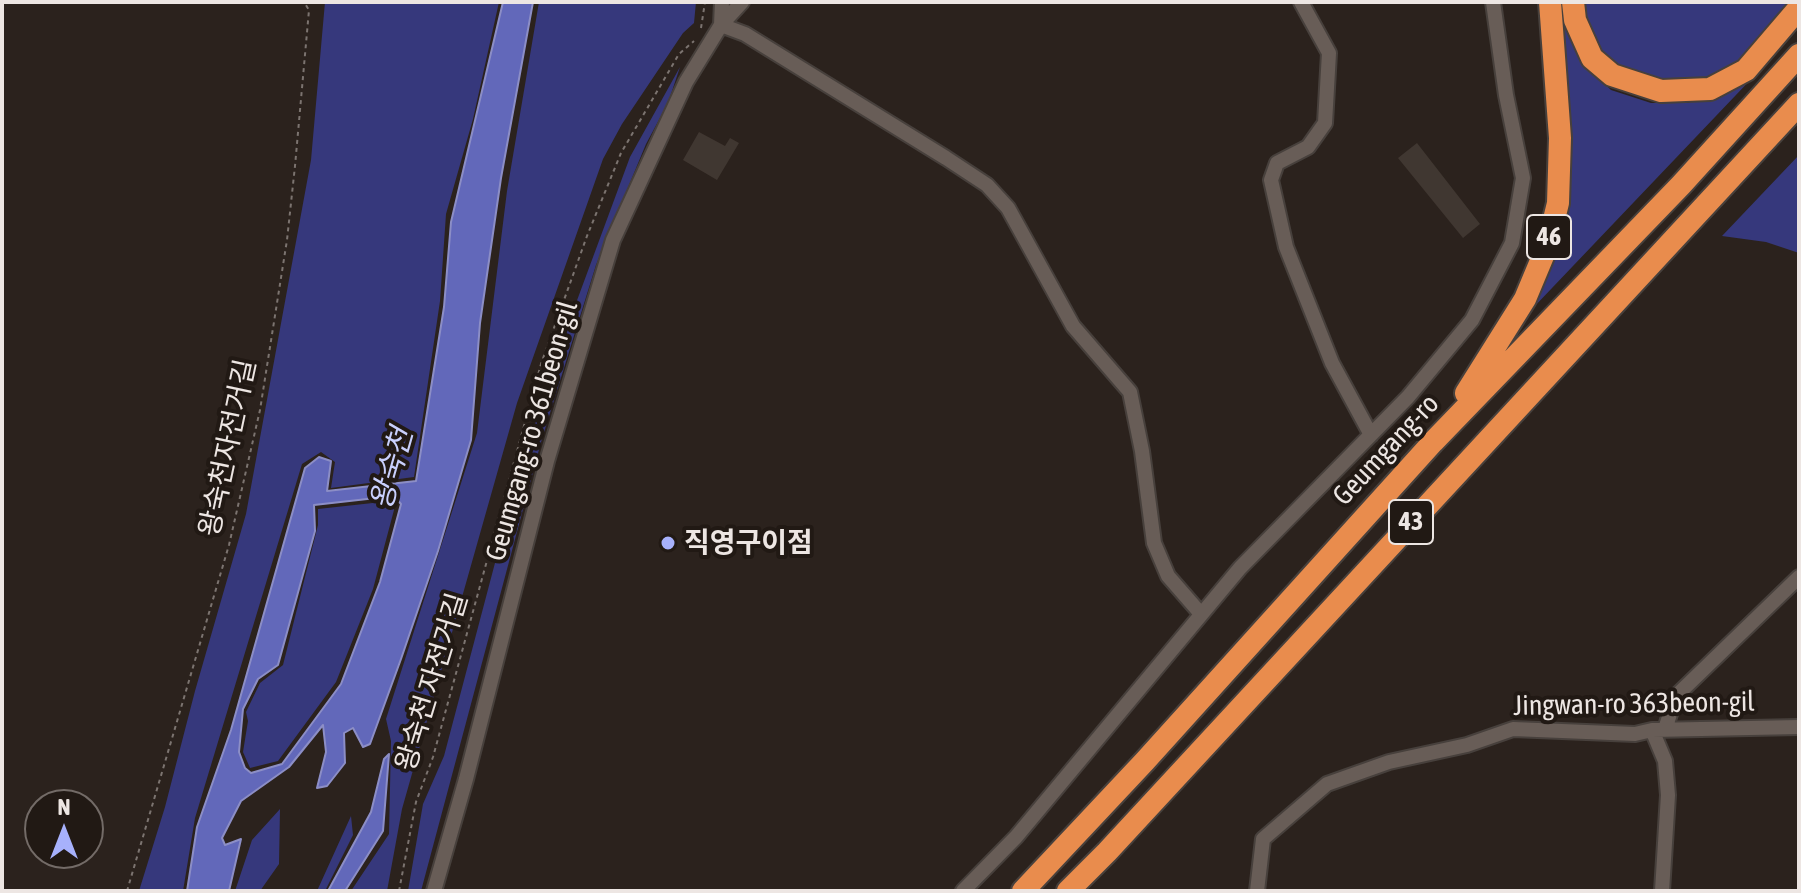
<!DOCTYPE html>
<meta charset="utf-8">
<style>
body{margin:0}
#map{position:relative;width:1801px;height:893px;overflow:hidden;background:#2b221d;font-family:"Asap Condensed",sans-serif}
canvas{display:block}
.frame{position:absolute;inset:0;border:4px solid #ede6e3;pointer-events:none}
.north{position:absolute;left:24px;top:789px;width:80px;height:80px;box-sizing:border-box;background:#211914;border:2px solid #736b67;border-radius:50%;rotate:0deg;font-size:22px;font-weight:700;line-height:32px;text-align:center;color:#ede6e3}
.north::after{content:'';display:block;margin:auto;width:28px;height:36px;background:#a7b1fc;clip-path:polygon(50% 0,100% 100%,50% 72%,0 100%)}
</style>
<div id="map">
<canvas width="1801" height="893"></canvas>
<div class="frame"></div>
<div class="north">N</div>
</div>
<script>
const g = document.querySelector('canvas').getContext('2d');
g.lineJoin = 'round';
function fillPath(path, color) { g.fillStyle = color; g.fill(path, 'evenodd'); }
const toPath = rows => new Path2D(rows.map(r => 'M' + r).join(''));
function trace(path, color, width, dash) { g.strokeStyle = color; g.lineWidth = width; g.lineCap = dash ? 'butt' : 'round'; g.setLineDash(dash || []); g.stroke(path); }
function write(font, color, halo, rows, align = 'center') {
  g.font = font + ' "Asap Condensed","Noto Sans KR",sans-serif'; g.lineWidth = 8; g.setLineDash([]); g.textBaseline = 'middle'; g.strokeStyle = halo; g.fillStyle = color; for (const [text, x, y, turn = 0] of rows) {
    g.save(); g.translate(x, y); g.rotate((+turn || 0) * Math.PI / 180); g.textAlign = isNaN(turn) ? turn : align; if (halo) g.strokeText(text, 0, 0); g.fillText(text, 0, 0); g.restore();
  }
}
const green = toPath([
 [325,2,499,2,473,119,446,214,440,301,414,477,331,488,335,462,321,452,302,464,195,818,183,891,139,891,165,807,195,691,246,514,311,160],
 [539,2,696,2,694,23,683,33,622,124,603,159,517,403,402,809,387,891,351,891,389,834,391,741,386,719,477,433,507,191],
 [1580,2,1799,2,1733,71,1685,87,1628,78,1589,41],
 [1564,26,1586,66,1611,90,1651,103,1688,103,1756,74,1532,309,1552,253],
 [680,67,668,103,646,144,596,265,541,442,421,891,408,891,423,804,444,756,514,491,552,368,630,157],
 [1799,155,1799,253,1766,242,1722,236],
 [391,501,394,510,373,589,336,682,278,761,250,768,243,752,248,721,246,712,260,683,283,665,318,525,318,509],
 [280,809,279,864,260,891,235,891,252,840],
 [351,816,353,835,325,891,317,891]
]);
const water = toPath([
 [503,2,533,2,501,178,480,323,471,440,438,551,401,659,370,744,363,747,353,728,344,733,345,763,327,786,317,788,326,752,323,725,289,767,241,801,222,838,225,845,241,839,229,891,187,891,197,827,231,730,305,468,319,457,331,461,327,491,416,481,444,307,451,222,503,2],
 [394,496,401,504,380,582,341,684,282,764,251,773,245,768,239,752,243,709,258,679,278,665,315,531,314,505,394,496],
 [389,754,383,831,345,891,328,891,371,812,384,759,389,754]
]);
const building = toPath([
 [699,132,725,146,730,138,739,143,717,180,683,160],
 [1417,143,1480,224,1463,238,1398,158]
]);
const path = toPath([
 [701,28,705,2],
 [127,891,229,545,260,410,287,240,295,166,309,10,304,2],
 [399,891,416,802,433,757,541,364,587,236,621,153,679,54,694,41]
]);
const minor = toPath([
 [742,2,721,25,745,34,946,158,987,185,1008,208,1073,326,1130,392,1142,451,1154,543,1168,576,1201,614],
 [1301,2,1329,53,1325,123,1308,147,1277,163,1271,180,1286,247,1332,363,1371,435],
 [1665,729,1676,696,1799,577],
 [1652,730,1665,761,1668,795,1662,891],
 [434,891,466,779,547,461,613,240,686,82,721,25,722,2],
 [963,891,1016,837,1240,568,1408,397,1472,320,1512,243,1523,178,1506,95,1493,2],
 [1257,891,1263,839,1327,784,1389,762,1467,745,1513,729,1635,734,1652,730,1799,727]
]);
const highway = toPath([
 [1573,2,1575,20,1592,58,1612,75,1661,91,1710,89,1746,70,1799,8],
 [1466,393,1525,299,1548,244,1558,203,1560,138,1550,2],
 [1023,891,1145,761,1433,442,1681,185,1799,55],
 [1068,891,1107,852,1799,104]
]);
const markers = [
 [668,543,8,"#a7b1fc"]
];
const shields = [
 [1549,237,44],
 [1411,522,44]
];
const shieldNames = [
 ["46",1549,237],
 ["43",1411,522]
];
const streetNames = [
 ["Geumgang-ro 361beon-gil",532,431,-74],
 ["왕숙천자전거길",228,448,-78],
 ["Geumgang-ro",1386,450,-47],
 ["왕숙천 자전거길",432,682,-73],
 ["Jingwan-ro 363beon-gil",1634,704,-1]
];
const poiNames = [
 ["직영구이점",684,543]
];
const waterNames = [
 ["왕숙천",392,469,-74]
];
fillPath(green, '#36387c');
fillPath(water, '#6268ba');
trace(water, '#8c8ec6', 2);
fillPath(building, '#403731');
trace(minor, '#47403c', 18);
trace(highway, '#47403c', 26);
trace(path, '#7c7470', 2, [4, 4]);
trace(minor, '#685d57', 14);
trace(highway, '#e98c4d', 22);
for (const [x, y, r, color] of markers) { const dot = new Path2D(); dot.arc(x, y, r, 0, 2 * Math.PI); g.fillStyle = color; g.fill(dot); trace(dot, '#211914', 3); }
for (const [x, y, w] of shields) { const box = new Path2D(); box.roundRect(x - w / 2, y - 22, w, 44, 6); g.fillStyle = '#211914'; g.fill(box); trace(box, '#ede6e3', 2); }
write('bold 26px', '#ede6e3', null, shieldNames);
write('28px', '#ede6e3', '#211914', streetNames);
write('bold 28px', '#ede6e3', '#211914', poiNames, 'left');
write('italic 30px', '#c9d0fd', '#211914', waterNames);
</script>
